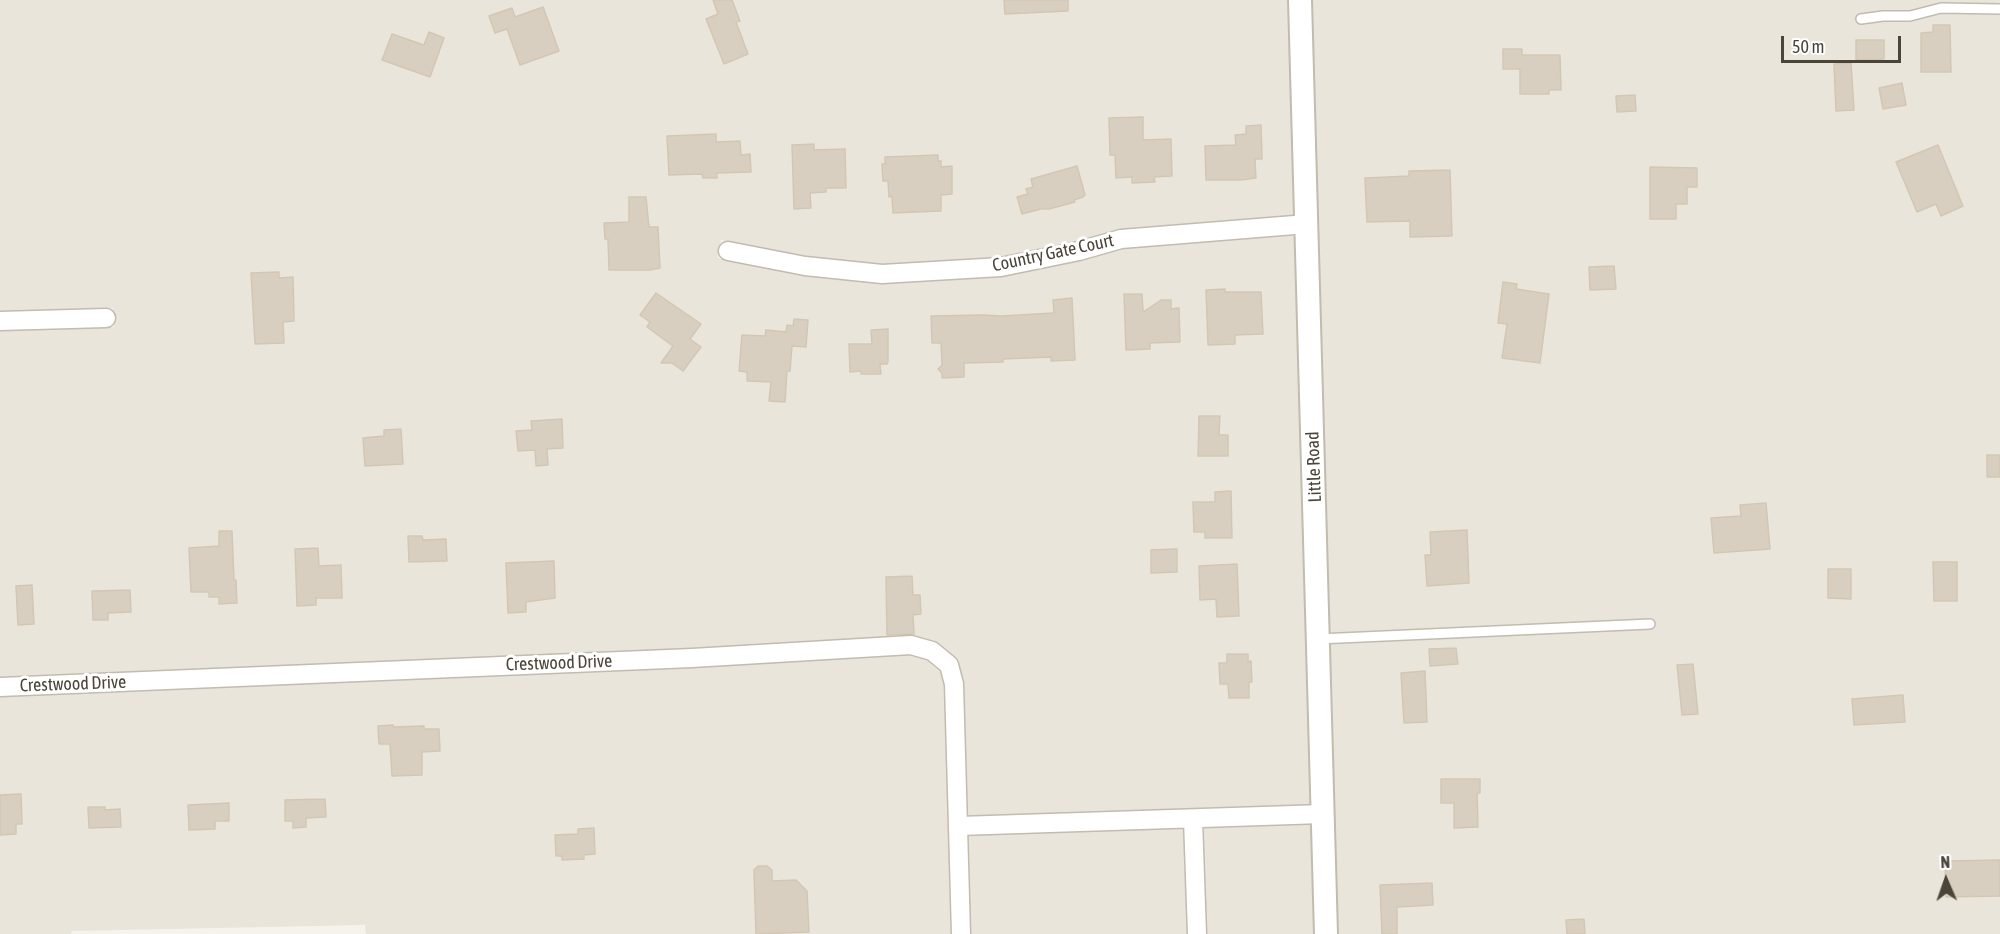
<!DOCTYPE html>
<style>
body{margin:0}
#map{position:relative;width:2000px;height:934px;overflow:hidden;background:#f6f3ec;font-family:"Asap Condensed",sans-serif}
canvas{display:block}
.north{position:absolute;left:1916px;top:850px;width:60px;height:60px;-webkit-text-stroke:4px #fff;paint-order:stroke;rotate:358deg;font-size:16px;font-weight:700;line-height:24px;text-align:center;color:#4b4439}
.north::after{content:'';display:block;margin:auto;width:21px;height:27px;background:#4b4439;clip-path:polygon(50% 0,100% 100%,50% 72%,0 100%)}
.scale{position:absolute;left:1781px;top:36px;width:120px;height:27px;box-sizing:border-box;border:3px solid #4b4439;border-top:0;padding-left:8px;font-size:18px;line-height:21px;white-space:nowrap;color:#4b4439;-webkit-text-stroke:4px #fff;paint-order:stroke}
</style>
<div id="map">
<canvas width="2000" height="934"></canvas>
<div class="north">N</div>
<div class="scale">50 m</div>
</div>
<script>
const g = document.querySelector('canvas').getContext('2d');
g.lineJoin = 'round';
function fillPath(path, color) { g.fillStyle = color; g.fill(path, 'evenodd'); }
const toPath = rows => new Path2D(rows.map(r => 'M' + r).join(''));
function trace(path, color, width, dash) { g.strokeStyle = color; g.lineWidth = width; g.lineCap = dash ? 'butt' : 'round'; g.setLineDash(dash || []); g.stroke(path); }
function write(font, color, halo, rows, align = 'center') {
  g.font = font + ' "Asap Condensed",sans-serif'; g.lineWidth = 6; g.setLineDash([]); g.textBaseline = 'middle'; g.strokeStyle = halo; g.fillStyle = color; for (const [text, x, y, turn = 0] of rows) {
    g.save(); g.translate(x, y); g.rotate((+turn || 0) * Math.PI / 180); g.textAlign = isNaN(turn) ? turn : align; if (halo) g.strokeText(text, 0, 0); g.fillText(text, 0, 0); g.restore();
  }
}
const residential = toPath([
 [0,0,1292,0,1299,215,1121,229,1078,242,1000,258,882,265,806,257,721,240,718,258,804,275,883,283,1001,276,1081,260,1123,248,1299,234,1319,934,366,934,365,925,72,931,71,934,0,934,0,696,700,666,699,648,0,677,0,331,114,327,113,308,0,312],
 [1309,0,2000,0,2000,934,1335,934]
]);
const building = toPath([
 [713,0,732,0,740,21,736,22,748,54,724,64,706,19,718,14,713,0],
 [1004,0,1068,0,1068,11,1005,14,1004,0],
 [543,7,559,51,520,65,507,29,495,33,489,16,512,8,515,17,543,7],
 [1933,25,1950,25,1951,72,1921,72,1921,33,1933,32,1933,25],
 [429,32,444,38,430,77,382,60,392,34,424,45,429,32],
 [1856,40,1884,40,1884,59,1856,60,1856,40],
 [1503,49,1522,49,1522,55,1560,55,1561,90,1549,90,1549,94,1520,94,1520,69,1503,69,1503,49],
 [1851,63,1854,110,1836,111,1834,64,1851,63],
 [1902,83,1906,105,1883,109,1879,88,1902,83],
 [1635,95,1636,111,1617,112,1616,96,1635,95],
 [1143,117,1143,140,1171,139,1172,176,1154,177,1155,182,1132,183,1132,177,1116,178,1115,155,1110,155,1109,118,1143,117],
 [1261,125,1262,159,1255,159,1256,178,1241,180,1206,180,1205,146,1236,145,1235,135,1246,134,1246,126,1261,125],
 [716,134,716,142,740,141,741,155,750,154,751,172,717,173,717,178,703,178,702,174,669,175,667,136,716,134],
 [814,144,814,150,845,149,846,188,826,188,826,192,810,193,811,208,794,209,792,145,814,144],
 [1938,145,1963,206,1941,216,1936,204,1917,212,1896,162,1938,145],
 [938,155,938,161,941,161,941,167,952,166,952,194,941,195,941,211,893,213,892,196,889,197,888,181,883,181,882,164,885,164,885,157,938,155],
 [1077,166,1085,195,1083,197,1074,200,1075,202,1049,209,1041,209,1022,214,1017,197,1028,194,1026,189,1033,187,1031,179,1077,166],
 [1650,167,1697,168,1697,187,1687,187,1687,204,1676,204,1676,219,1650,219,1650,167],
 [1450,170,1452,236,1410,237,1410,221,1367,222,1365,178,1409,176,1409,171,1450,170],
 [629,197,646,197,649,227,658,227,660,268,650,270,609,270,608,239,605,239,604,223,629,222,629,197],
 [1614,266,1616,289,1590,290,1589,267,1614,266],
 [279,272,279,278,293,277,294,321,283,322,284,343,255,344,251,273,279,272],
 [1503,282,1517,284,1516,289,1549,294,1540,363,1502,358,1507,324,1498,323,1503,282],
 [1225,289,1225,292,1261,292,1263,334,1235,335,1235,344,1208,345,1206,290,1225,289],
 [656,293,701,324,690,339,701,347,683,371,672,363,661,363,673,346,647,327,650,322,640,315,656,293],
 [1124,294,1142,294,1143,312,1161,300,1171,300,1171,309,1179,308,1180,342,1150,343,1150,349,1126,350,1124,294],
 [1072,298,1075,360,1051,361,1051,357,1003,359,1003,362,964,363,964,377,942,378,942,373,938,369,942,365,941,343,932,343,931,316,983,315,1001,316,1054,313,1053,300,1072,298],
 [794,319,808,320,806,347,792,346,790,371,787,371,785,402,769,401,771,382,747,381,747,372,739,371,742,335,765,336,766,330,786,332,787,325,793,326,794,319],
 [888,329,888,362,887,364,880,364,881,374,861,374,861,371,850,372,849,344,872,344,871,330,888,329],
 [1199,416,1220,416,1219,435,1228,435,1228,456,1198,456,1199,416],
 [562,419,563,448,547,449,548,465,536,466,535,450,518,451,516,431,532,430,531,421,562,419],
 [401,429,403,464,365,466,363,438,384,436,384,430,401,429],
 [1987,455,2000,455,2000,477,1987,477,1987,455],
 [1231,491,1232,538,1205,538,1205,532,1194,532,1193,502,1215,502,1215,492,1231,491],
 [1766,503,1770,549,1714,553,1711,518,1741,516,1740,505,1766,503],
 [1467,530,1469,583,1427,586,1425,555,1431,555,1430,532,1467,530],
 [219,531,232,531,234,580,236,580,237,603,219,604,219,597,209,597,209,592,191,592,189,548,219,546,219,531],
 [408,536,422,536,423,540,446,539,447,561,409,562,408,536],
 [318,548,319,566,341,565,342,598,316,598,316,605,297,606,295,549,318,548],
 [1177,549,1177,572,1151,573,1151,550,1177,549],
 [554,561,555,598,526,602,526,612,508,613,506,563,554,561],
 [1933,562,1957,562,1957,601,1934,601,1933,562],
 [1237,564,1239,616,1217,617,1216,599,1200,600,1199,566,1237,564],
 [1828,569,1851,569,1851,599,1828,598,1828,569],
 [912,576,913,595,920,595,921,614,913,615,914,634,887,635,886,577,912,576],
 [32,585,34,624,18,625,16,586,32,585],
 [130,590,131,612,108,613,108,620,93,620,92,591,130,590],
 [1456,648,1458,664,1430,666,1429,649,1456,648],
 [1227,654,1248,654,1248,662,1251,661,1252,682,1249,682,1249,698,1229,698,1228,684,1220,684,1219,663,1227,663,1227,654],
 [1693,664,1698,714,1682,715,1677,665,1693,664],
 [1425,671,1427,722,1404,723,1401,673,1425,671],
 [1903,695,1905,722,1854,725,1852,699,1903,695],
 [393,725,393,727,424,726,424,729,439,729,440,751,422,752,422,775,392,776,390,744,379,744,378,726,393,725],
 [1441,779,1480,779,1480,793,1477,793,1478,827,1454,828,1454,803,1441,803,1441,779],
 [21,794,22,824,16,824,16,834,0,835,0,795,21,794],
 [325,799,326,817,306,818,306,827,293,828,293,821,285,821,285,800,325,799],
 [229,803,229,821,215,821,215,829,189,830,188,805,229,803],
 [88,807,105,807,105,810,120,809,121,827,89,828,88,807],
 [594,828,595,854,584,855,584,859,562,860,562,856,556,856,555,835,578,834,578,829,594,828],
 [2000,860,2000,896,1946,897,1945,861,2000,860],
 [758,866,767,866,772,870,772,881,796,880,807,891,809,932,756,934,754,870,758,866],
 [1432,883,1433,905,1397,907,1397,934,1382,934,1380,885,1432,883],
 [1584,919,1585,934,1567,934,1566,920,1584,919]
]);
const service = toPath([
 [1861,19,1883,16,1910,16,1941,8,2000,9],
 [1318,639,1650,624]
]);
const minor = toPath([
 [728,251,805,266,882,274,1001,267,1079,251,1121,239,1307,224],
 [0,321,106,318],
 [0,687,692,658,911,645,932,651,949,665,954,684,961,934],
 [1193,819,1197,934],
 [959,826,1323,814]
]);
const tertiary = toPath([
 [1300,0,1326,934]
]);
const streetNames = [
 ["Country Gate Court",1053,253,-12],
 ["Little Road",1314,467,-92],
 ["Crestwood Drive",559,663,-2],
 ["Crestwood Drive",73,684,-2]
];
fillPath(residential, '#eae5da');
fillPath(building, '#d8cfc1');
trace(building, '#d3c7b4', 1.5);
trace(service, '#c2bbae', 12);
trace(minor, '#c2bbae', 21);
trace(tertiary, '#c2bbae', 26);
trace(service, '#fff', 9);
trace(minor, '#fff', 18);
trace(tertiary, '#fff', 22);
write('18px', '#4b4439', '#fff', streetNames);
</script>
